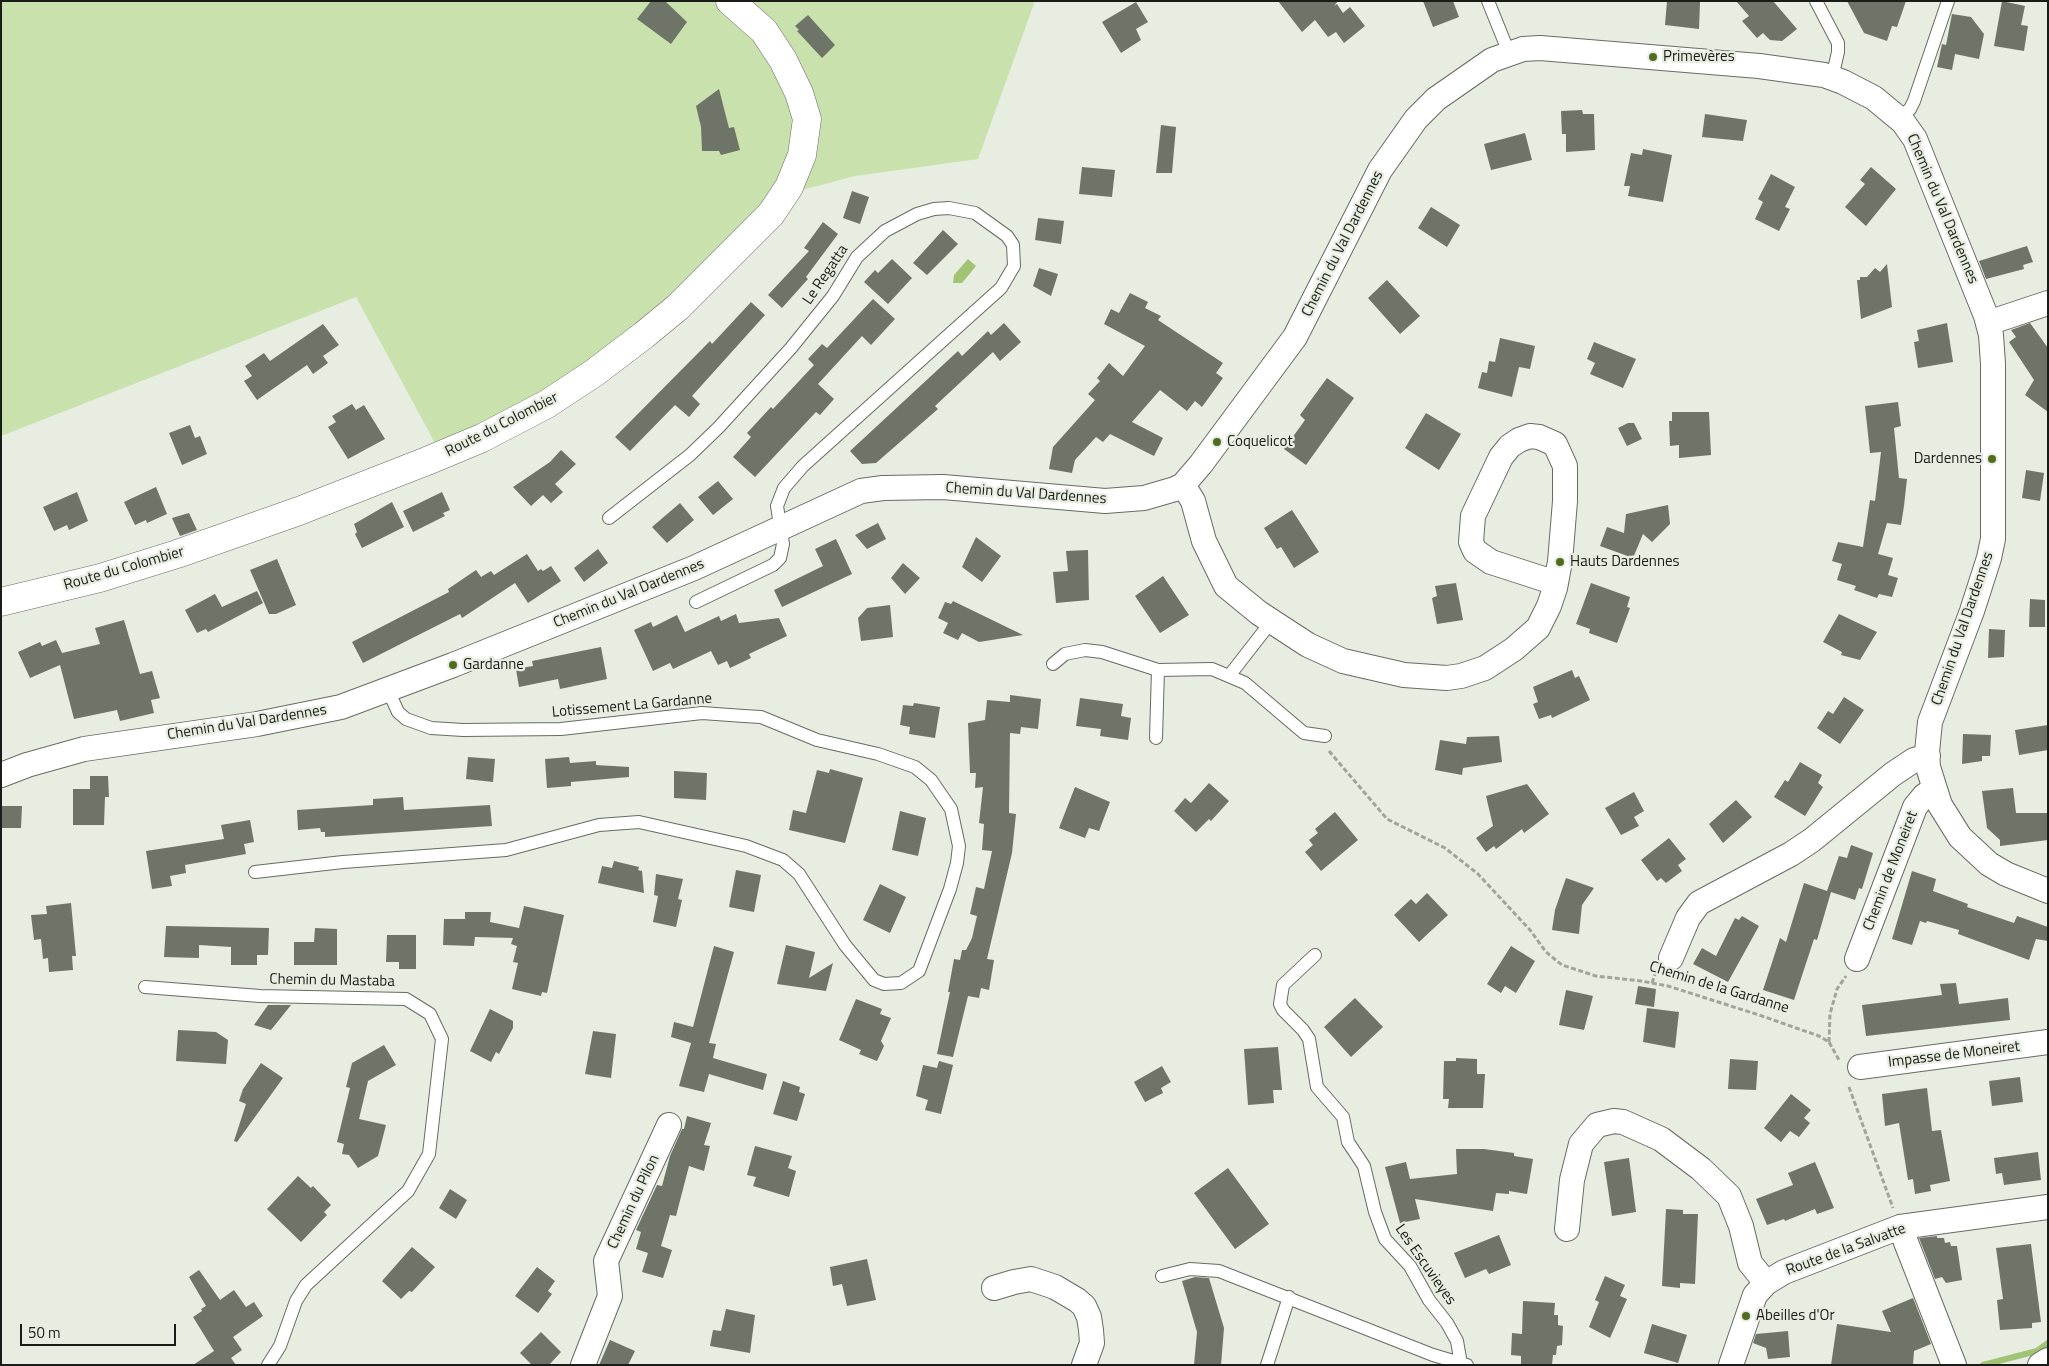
<!DOCTYPE html>
<meta charset="utf-8">
<style>
body{margin:0}
#map{position:relative;width:2049px;height:1366px;overflow:hidden;background:#e7ede1;font-family:"Titillium Web",sans-serif}
canvas{display:block}
.frame{position:absolute;inset:0;border:2px solid #1a1c18;pointer-events:none}
.scale{position:absolute;left:20px;top:1324px;width:156px;height:22px;box-sizing:border-box;border:2px solid #1a1c18;border-top:0;padding-left:6px;font-size:15px;line-height:18px;white-space:nowrap;color:#1a1c18;-webkit-text-stroke:4px #e7ede1;paint-order:stroke}
</style>
<div id="map">
<canvas width="2049" height="1366"></canvas>
<div class="frame"></div>
<div class="scale">50 m</div>
</div>
<script>
const g = document.querySelector('canvas').getContext('2d');
g.lineJoin = 'round';
function fillPath(path, color) { g.fillStyle = color; g.fill(path, 'evenodd'); }
const toPath = rows => new Path2D(rows.map(r => 'M' + r).join(''));
function trace(path, color, width, dash) { g.strokeStyle = color; g.lineWidth = width; g.lineCap = dash ? 'butt' : 'round'; g.setLineDash(dash || []); g.stroke(path); }
function write(font, color, halo, rows, align = 'center') {
  g.font = font + ' "Titillium Web",sans-serif'; g.lineWidth = 4.5; g.setLineDash([]); g.textBaseline = 'middle'; g.strokeStyle = halo; g.fillStyle = color; for (const [text, x, y, turn = 0] of rows) {
    g.save(); g.translate(x, y); g.rotate((+turn || 0) * Math.PI / 180); g.textAlign = isNaN(turn) ? turn : align; if (halo) g.strokeText(text, 0, 0); g.fillText(text, 0, 0); g.restore();
  }
}
const green = toPath([
 [1,1,1035,1,978,159,855,176,783,195,663,319,441,454,356,297,1,436]
]);
const water = toPath([
 [968,259,976,266,962,283,953,283,954,275]
]);
const stream = toPath([
 [1983,1365,2037,1351,2048,1343]
]);
const building = toPath([
 [651,1,665,1,687,22,671,44,637,19],
 [1278,1,1338,1,1334,6,1337,4,1343,13,1350,7,1365,26,1344,43,1336,32,1328,37,1315,20,1302,32],
 [1423,1,1453,1,1459,17,1433,27],
 [1667,1,1700,2,1699,29,1665,25],
 [1736,1,1773,1,1797,29,1782,41,1770,40,1763,33,1757,38,1742,21,1749,16],
 [1847,1,1906,1,1897,27,1892,26,1887,41,1864,33],
 [2002,1,2025,6,2021,25,2028,26,2024,51,1994,46],
 [1136,2,1148,22,1136,29,1141,40,1121,53,1102,22],
 [1952,14,1971,17,1984,34,1979,59,1955,54,1952,70,1937,67,1942,44,1946,45],
 [808,15,835,45,822,58,797,31,799,30,795,26],
 [719,89,729,128,734,127,740,150,721,155,719,151,702,151,701,127,696,106],
 [1582,110,1583,114,1594,114,1595,150,1566,152,1566,134,1562,134,1561,111],
 [1705,114,1747,120,1743,141,1702,137],
 [1161,125,1176,127,1172,173,1156,173],
 [1525,133,1532,160,1491,170,1484,144],
 [1643,149,1672,155,1663,202,1628,196,1630,186,1624,186,1631,153,1642,155],
 [1082,167,1115,170,1112,197,1079,194],
 [1871,167,1896,189,1866,226,1845,207,1865,184,1860,180],
 [1771,174,1795,187,1785,207,1790,209,1779,231,1755,219,1763,202,1758,199],
 [852,191,869,197,860,224,843,218],
 [1431,207,1460,225,1447,247,1418,228],
 [1038,218,1064,221,1061,244,1035,240],
 [823,222,838,234,806,277,808,279,782,308,768,295,809,251,804,248],
 [943,230,958,244,927,275,913,263],
 [2027,246,2033,262,2023,265,2024,269,1986,279,1979,261],
 [892,259,912,278,888,304,864,282,875,270,878,273],
 [1887,264,1892,307,1861,319,1857,280,1860,280,1860,277,1867,277,1875,268,1880,272],
 [1039,268,1058,274,1051,296,1033,286],
 [1387,280,1420,316,1400,334,1368,298],
 [1130,293,1148,302,1145,308,1161,316,1158,320,1223,363,1216,373,1223,378,1202,407,1195,401,1187,411,1160,390,1132,422,1163,438,1154,456,1110,434,1103,442,1096,437,1075,460,1072,473,1049,469,1053,447,1095,400,1088,394,1100,381,1097,378,1109,363,1123,376,1145,346,1104,324,1111,309,1119,313],
 [873,299,895,319,871,345,862,336,818,384,834,399,820,415,816,412,755,477,733,457,751,437,747,433,771,407,773,409,814,365,808,359,822,344,827,348],
 [751,302,765,315,692,396,700,404,689,417,675,405,630,451,615,437,710,341,712,344],
 [1004,323,1021,342,1000,361,993,352,935,406,938,409,876,463,862,464,850,451,958,351,962,356,988,331,991,335],
 [1947,323,1953,362,1918,368,1914,342,1919,341,1917,330],
 [2030,323,2048,348,2048,412,2025,395,2034,380,2009,342,2016,337,2011,330],
 [323,324,339,345,323,356,328,363,313,374,307,365,257,400,244,381,252,376,245,366,264,353,270,361],
 [1500,338,1535,346,1530,369,1519,367,1512,397,1478,388,1482,372,1487,373,1489,361,1495,362],
 [1594,342,1636,359,1623,388,1590,374,1595,363,1587,359],
 [1327,378,1354,398,1306,465,1284,449,1305,420,1300,415],
 [1898,402,1901,426,1894,428,1899,478,1907,479,1904,506,1901,525,1887,523,1878,554,1893,558,1888,575,1898,578,1892,597,1879,594,1877,598,1854,590,1856,586,1837,580,1842,564,1832,561,1838,542,1863,547,1870,500,1875,501,1881,452,1870,453,1865,406],
 [352,404,356,410,364,405,385,439,348,459,328,427,336,422,332,416],
 [1672,412,1709,412,1711,455,1679,458,1679,445,1670,446,1669,421,1672,421],
 [1426,413,1461,434,1439,470,1405,448],
 [1628,423,1634,423,1642,439,1627,446,1618,428],
 [190,425,195,438,200,436,207,454,182,465,169,433],
 [561,450,576,464,555,484,563,492,551,503,543,495,531,506,513,487,550,462],
 [2026,470,2044,473,2040,501,2022,498],
 [718,481,733,499,713,515,698,497],
 [156,487,167,514,147,523,146,520,135,525,124,502],
 [77,492,88,521,69,530,67,525,54,531,43,507],
 [442,492,450,510,443,513,445,516,413,532,403,511],
 [392,502,404,527,362,548,355,534,357,532,354,524],
 [680,503,694,520,667,543,652,527],
 [1668,505,1670,524,1652,542,1643,534,1633,558,1600,546,1607,527,1624,533,1626,514],
 [1292,510,1319,552,1294,568,1281,547,1277,549,1264,528],
 [189,513,197,530,180,536,172,518],
 [878,523,886,539,867,549,855,535],
 [976,537,1001,556,982,582,962,567],
 [836,539,852,574,782,607,774,590,823,566,815,549],
 [598,549,608,563,584,582,574,568],
 [1088,550,1089,600,1056,603,1053,572,1068,571,1066,551],
 [527,554,538,571,541,569,543,571,551,566,561,581,528,603,515,583,462,618,460,614,363,663,352,642,449,592,448,589,476,570,481,577,491,571,494,575],
 [277,559,296,605,276,614,269,614,250,570],
 [903,563,920,578,905,594,891,578],
 [1163,576,1189,615,1160,633,1135,596],
 [1456,583,1463,620,1437,624,1432,598,1437,596,1435,586],
 [1591,583,1630,597,1627,607,1630,608,1617,643,1589,633,1590,629,1576,624],
 [257,591,263,603,208,632,206,629,197,633,185,610,215,594,222,607],
 [2030,599,2045,600,2045,627,2029,627],
 [953,601,1023,635,979,642,962,633,958,640,943,633,948,623,938,618,945,602,951,604],
 [890,605,893,637,861,641,858,618,867,608],
 [736,614,739,623,779,618,787,636,749,654,751,658,730,668,727,661,718,665,711,651,673,669,670,663,653,671,634,630,651,622,653,627,677,615,685,632,719,616,721,621],
 [1839,614,1877,632,1860,660,1841,655,1842,652,1823,642],
 [124,620,140,674,152,671,160,698,151,700,154,713,120,721,117,710,74,719,60,665,30,678,18,652,40,642,42,646,56,640,62,653,100,644,95,628],
 [1989,629,2005,630,2004,657,1988,658],
 [601,647,607,679,560,689,558,679,519,687,516,669,533,666,532,661],
 [1572,670,1575,678,1579,676,1590,700,1552,718,1551,715,1539,719,1533,704,1538,702,1533,687],
 [1010,695,1041,699,1038,729,1021,727,1020,734,1010,733,1009,813,1016,814,1012,853,987,959,994,960,989,990,981,988,979,998,968,996,953,1057,937,1054,950,992,948,992,954,959,960,960,962,950,966,950,972,938,977,916,970,914,976,887,984,889,992,851,982,850,984,824,979,823,983,787,975,788,976,773,970,773,968,723,985,720,987,700,1010,702],
 [1844,697,1864,710,1840,744,1817,728,1828,711,1833,714],
 [1080,698,1123,704,1121,716,1131,718,1128,740,1100,736,1101,729,1076,726],
 [914,703,940,707,935,738,909,734,910,727,900,725,903,705,913,706],
 [2048,725,2048,750,2019,755,2015,730],
 [1963,734,1991,735,1990,756,1982,756,1982,761,1962,764],
 [1499,736,1502,762,1463,768,1462,775,1435,770,1440,740,1466,744,1467,737],
 [468,757,495,759,493,782,466,779],
 [569,757,570,763,596,761,596,765,629,767,629,777,571,782,571,786,547,788,545,759],
 [1800,762,1822,775,1818,783,1823,787,1805,816,1774,797,1785,780,1788,782],
 [830,769,863,778,845,843,789,830,793,810,806,813,817,770,829,773],
 [674,771,707,773,706,800,674,798],
 [90,776,108,776,109,797,105,797,104,825,73,825,73,789,90,789],
 [1209,783,1229,801,1211,821,1209,819,1196,832,1174,811,1185,798,1191,803],
 [1527,784,1549,814,1524,833,1522,829,1496,849,1494,846,1486,852,1476,838,1493,826,1486,796],
 [1075,787,1110,802,1099,831,1089,828,1085,838,1059,828],
 [2013,788,2016,813,2048,813,2048,840,2000,846,2000,840,1987,828,1982,791],
 [1634,792,1644,811,1634,817,1639,826,1621,835,1605,808],
 [403,797,404,810,490,805,492,826,325,837,325,832,321,832,320,828,298,830,297,810,373,805,373,799],
 [1736,800,1752,817,1723,843,1709,824],
 [1,806,22,806,21,828,1,828],
 [900,811,926,818,918,856,892,850],
 [1335,812,1358,840,1321,871,1305,852,1313,845,1309,840,1318,833,1315,829],
 [250,820,254,842,244,844,246,854,185,865,186,873,170,876,172,886,152,889,146,851,224,839,221,825],
 [1669,838,1686,859,1678,865,1682,871,1666,883,1661,878,1657,881,1641,860],
 [1851,845,1873,853,1862,889,1859,888,1855,900,1831,892,1817,940,1814,939,1794,1000,1763,990,1780,938,1786,942,1804,883,1827,891,1839,856,1847,858],
 [614,861,639,867,638,870,642,871,644,893,598,883,602,866,612,868],
 [736,870,761,875,754,912,729,907],
 [1912,871,1936,879,1933,891,1968,904,1967,907,2014,923,2017,916,2048,927,2048,941,2036,939,2029,960,1958,934,1959,930,1927,921,1926,923,1920,921,1912,945,1892,939],
 [656,874,683,879,678,899,682,900,676,927,653,922,658,896,654,895],
 [1566,878,1594,888,1582,905,1579,934,1552,930,1555,910],
 [880,884,906,897,890,933,863,920],
 [1427,893,1448,915,1419,942,1394,915,1411,899,1416,904],
 [71,903,76,956,72,956,73,970,49,972,48,958,43,959,41,939,34,940,31,915,47,914,46,906],
 [524,906,564,915,547,993,542,992,541,996,512,989,518,963,513,962,517,946,511,944,513,938,475,937,474,946,443,945,444,919,465,919,465,912,491,912,490,922,519,928],
 [1742,916,1759,926,1728,982,1693,964,1702,948,1716,956,1735,918,1739,920],
 [166,926,269,928,268,955,257,955,257,965,231,965,231,947,199,945,199,958,164,957],
 [315,928,337,929,337,965,294,965,294,942,314,942],
 [387,935,416,935,416,969,399,969,399,962,386,962],
 [786,945,815,952,809,978,833,963,826,991,777,984],
 [714,946,734,952,709,1043,716,1044,713,1058,767,1074,763,1090,709,1074,704,1092,679,1086,691,1043,671,1037,674,1022,693,1027],
 [1511,946,1535,961,1516,993,1505,986,1501,993,1487,984],
 [1956,983,1959,1004,2008,998,2010,1020,1866,1036,1862,1005,1942,995,1940,984],
 [1638,986,1656,989,1654,1007,1635,1004],
 [1566,990,1593,996,1584,1030,1559,1025],
 [1355,998,1383,1027,1351,1057,1324,1027],
 [856,999,882,1009,880,1014,891,1018,881,1041,884,1046,877,1061,859,1054,861,1050,839,1040],
 [268,1005,291,1005,271,1030,254,1025],
 [1647,1008,1679,1012,1675,1048,1643,1042],
 [490,1009,513,1021,513,1028,499,1054,496,1052,491,1062,470,1051],
 [178,1030,216,1032,228,1040,226,1064,176,1061],
 [593,1031,616,1034,611,1078,585,1074],
 [384,1045,396,1065,368,1081,359,1119,386,1125,378,1156,358,1168,349,1155,342,1154,344,1144,337,1142,350,1088,346,1087,352,1063],
 [1278,1047,1282,1090,1273,1090,1274,1103,1248,1105,1244,1049],
 [1456,1058,1477,1059,1477,1074,1485,1074,1483,1108,1448,1108,1449,1099,1443,1099,1444,1061,1456,1061],
 [1730,1059,1758,1061,1756,1090,1728,1089],
 [939,1061,953,1065,941,1114,925,1110,928,1100,916,1096,923,1065,937,1068],
 [261,1063,283,1078,237,1142,234,1141,246,1104,239,1101,243,1089],
 [1162,1066,1171,1082,1161,1088,1163,1093,1145,1102,1134,1082],
 [2020,1077,2023,1102,1992,1106,1989,1081],
 [783,1081,800,1087,799,1092,805,1094,797,1121,773,1114],
 [1927,1088,1932,1131,1941,1130,1950,1181,1930,1185,1931,1191,1915,1194,1913,1179,1908,1180,1899,1123,1885,1126,1882,1094],
 [1791,1094,1811,1110,1804,1118,1810,1123,1799,1137,1790,1131,1781,1142,1764,1128],
 [687,1116,711,1123,704,1145,710,1146,704,1171,689,1166,676,1216,670,1215,661,1246,672,1250,663,1278,642,1272,648,1253,636,1249,641,1232,636,1230,657,1185,662,1186,670,1156,682,1129,684,1129],
 [755,1146,792,1156,788,1168,796,1171,789,1197,753,1186,756,1177,747,1175],
 [1456,1149,1484,1149,1514,1153,1514,1156,1533,1159,1527,1194,1509,1191,1509,1194,1496,1193,1493,1211,1415,1199,1420,1219,1400,1223,1385,1167,1406,1162,1410,1179,1457,1174],
 [2038,1152,2041,1180,2004,1185,2002,1173,1996,1174,1994,1158],
 [1629,1158,1636,1212,1612,1216,1604,1162],
 [1815,1162,1834,1208,1817,1214,1815,1209,1785,1221,1784,1219,1767,1225,1756,1199,1793,1185,1788,1173],
 [1228,1168,1269,1224,1235,1249,1194,1193],
 [298,1176,311,1188,313,1186,331,1205,324,1212,327,1215,301,1242,267,1209],
 [450,1189,467,1200,456,1219,439,1208],
 [1666,1209,1683,1210,1683,1214,1698,1214,1695,1284,1680,1283,1680,1288,1662,1286],
 [1499,1235,1511,1265,1489,1274,1486,1269,1465,1278,1454,1253],
 [1937,1236,1937,1238,1944,1238,1945,1243,1950,1242,1951,1246,1957,1246,1962,1280,1946,1283,1942,1277,1935,1279,1919,1238],
 [2031,1244,2041,1322,2032,1323,2032,1328,2000,1330,1997,1300,2003,1299,1996,1248],
 [412,1247,435,1267,412,1292,409,1291,401,1299,382,1281],
 [867,1259,876,1300,847,1306,842,1284,833,1286,830,1267],
 [537,1267,555,1281,548,1291,552,1294,538,1313,515,1296],
 [199,1270,220,1300,234,1290,246,1307,254,1302,263,1316,233,1337,242,1350,231,1358,236,1365,193,1365,214,1351,193,1317,202,1311,201,1309,206,1306,189,1277],
 [1605,1276,1625,1285,1620,1296,1627,1299,1610,1338,1589,1327,1599,1302,1595,1300],
 [1195,1277,1209,1278,1224,1328,1221,1365,1194,1365,1197,1332,1182,1281],
 [1913,1298,1931,1344,1914,1351,1913,1365,1831,1365,1837,1324,1891,1332,1882,1311],
 [1523,1301,1555,1303,1554,1315,1558,1315,1558,1325,1563,1326,1562,1345,1557,1346,1556,1355,1553,1355,1552,1365,1521,1365,1521,1356,1511,1355,1512,1333,1522,1334],
 [726,1309,755,1315,750,1353,710,1346,713,1330,721,1331],
 [1652,1324,1687,1335,1678,1363,1644,1353],
 [1788,1331,1790,1357,1768,1359,1766,1348,1753,1343,1756,1334],
 [541,1332,561,1352,549,1365,532,1365,520,1353],
 [610,1340,635,1351,628,1365,599,1365]
]);
const path = toPath([
 [1329,751,1387,819,1445,848,1478,874,1530,930,1546,952,1562,965,1596,976,1641,981,1668,986,1759,1015,1819,1036,1829,1042,1839,1060],
 [1652,983,1656,971],
 [1829,1042,1830,1014,1837,989,1846,976],
 [1849,1087,1893,1208]
]);
const service = toPath([
 [1488,1,1509,53],
 [1816,1,1838,43,1838,52,1832,78],
 [1899,118,1910,109,1914,101,1948,1],
 [609,518,690,455,719,427,791,348,833,296,857,257,885,231,917,214,934,209,949,208,975,213,1007,236,1013,245,1014,266,1001,288,803,466,784,488,777,506,783,544,780,558,773,565,696,602],
 [1053,664,1065,654,1085,650,1102,652,1158,670,1212,669,1245,683,1304,733,1325,736],
 [1229,676,1271,622],
 [1156,738,1158,670],
 [255,872,343,862,506,850,599,825,639,822,746,846,783,860,799,874,845,945,874,980,884,984,901,983,919,971,950,889,957,863,959,846,951,809,931,780,915,767,878,754,817,740,761,717,744,716,702,713,561,729,463,730,431,728,406,719,398,712,388,690],
 [1315,955,1283,985,1280,1004,1283,1010,1303,1030,1309,1039,1317,1087,1343,1117,1348,1142,1364,1166,1375,1212,1385,1239,1410,1266,1429,1300,1447,1323,1457,1341,1461,1364],
 [145,987,260,996,406,999,430,1014,442,1039,429,1154,408,1191,306,1285,296,1301,280,1346,268,1365],
 [1162,1276,1190,1269,1219,1271,1433,1355,1467,1365],
 [1267,1365,1289,1297]
]);
const minor = toPath([
 [1988,323,2048,303],
 [1183,485,1193,501,1204,541,1226,586,1259,613,1308,645,1343,661,1404,675,1447,678,1461,676,1485,668,1514,649,1538,628,1549,606,1555,588,1556,583,1558,572,1560,562,1565,501,1565,466,1555,444,1539,437,1530,436,1519,440,1510,446,1501,457,1473,516,1471,542,1475,551,1491,562,1556,583],
 [1,775,27,765,84,749,257,724,341,707,453,665,694,568,861,491,883,488,943,487,1105,501,1144,498,1175,489,1183,485,1201,464,1295,337,1380,170,1416,119,1436,99,1492,60,1523,49,1540,48,1759,66,1824,75,1843,82,1874,98,1903,122,1915,139,1986,316,1991,335,1993,364,1993,539,1989,558,1972,611,1930,722,1927,752,1928,767,1940,805,1960,837,1989,864,2006,874,2048,891],
 [1671,958,1688,918,1699,903,1791,854,1812,840,1893,774,1914,760,1928,756],
 [1857,959,1915,807,1924,796,1934,789],
 [1860,1067,2048,1042],
 [1900,1227,1954,1365],
 [1567,1229,1572,1180,1581,1144,1597,1125,1614,1121,1623,1122,1661,1139,1701,1169,1729,1196,1741,1226,1750,1263,1766,1283],
 [994,1288,1014,1282,1031,1279,1055,1287,1077,1300,1084,1306,1089,1317,1091,1330,1092,1343,1084,1365],
 [583,1365,610,1296,606,1261,669,1125],
 [1731,1365,1755,1295,1766,1283,1784,1272,1900,1227,2048,1207],
 [2040,1365,2048,1360]
]);
const tertiary = toPath([
 [1,602,100,578,177,554,299,511,427,461,482,438,547,404,594,373,644,335,678,307,771,214,789,187,802,155,807,119,799,93,783,60,764,31,730,1]
]);
const markers = [
 [1653,57,5,"#4f6c21"],
 [1217,442,5,"#4f6c21"],
 [1992,459,5,"#4f6c21"],
 [1560,562,5,"#4f6c21"],
 [453,665,5,"#4f6c21"],
 [1746,1316,5,"#4f6c21"]
];
const poiNames = [
 ["Primevères",1663,57],
 ["Coquelicot",1227,442],
 ["Dardennes",1982,459,"right"],
 ["Hauts Dardennes",1570,562],
 ["Gardanne",463,665],
 ["Abeilles d'Or",1756,1316]
];
const streetNames = [
 ["Chemin du Val Dardennes",1942,209,67],
 ["Chemin du Val Dardennes",1343,244,-63],
 ["Le Regatta",826,275,-56],
 ["Route du Colombier",502,425,-27],
 ["Chemin du Val Dardennes",1026,494,4],
 ["Route du Colombier",124,569,-16],
 ["Chemin du Val Dardennes",629,594,-22],
 ["Chemin du Val Dardennes",1963,629,-71],
 ["Lotissement La Gardanne",632,706,-5],
 ["Chemin du Val Dardennes",247,723,-9],
 ["Chemin de Moneiret",1891,871,-69],
 ["Chemin du Mastaba",332,981,1],
 ["Chemin de la Gardanne",1719,988,17],
 ["Impasse de Moneiret",1954,1055,-7],
 ["Chemin du Pilon",634,1202,-65],
 ["Route de la Salvatte",1846,1250,-20],
 ["Les Escuvieyes",1425,1265,55]
];
fillPath(green, '#c9e1ad');
fillPath(water, '#a0c374');
trace(stream, '#a0c374', 6);
fillPath(building, '#6f7469');
trace(service, '#676c61', 14);
trace(minor, '#676c61', 26);
trace(tertiary, '#676c61', 29);
trace(path, '#a0a59b', 3, [5, 2.5]);
trace(service, '#fff', 12);
trace(minor, '#fff', 24);
trace(tertiary, '#fff', 28);
for (const [x, y, r, color] of markers) { const dot = new Path2D(); dot.arc(x, y, r, 0, 2 * Math.PI); g.fillStyle = color; g.fill(dot); trace(dot, '#e7ede1', 2); }
write('15px', '#1a1c18', '#e7ede1', poiNames, 'left');
write('15px', '#1a1c18', '#e7ede1', streetNames);
</script>
